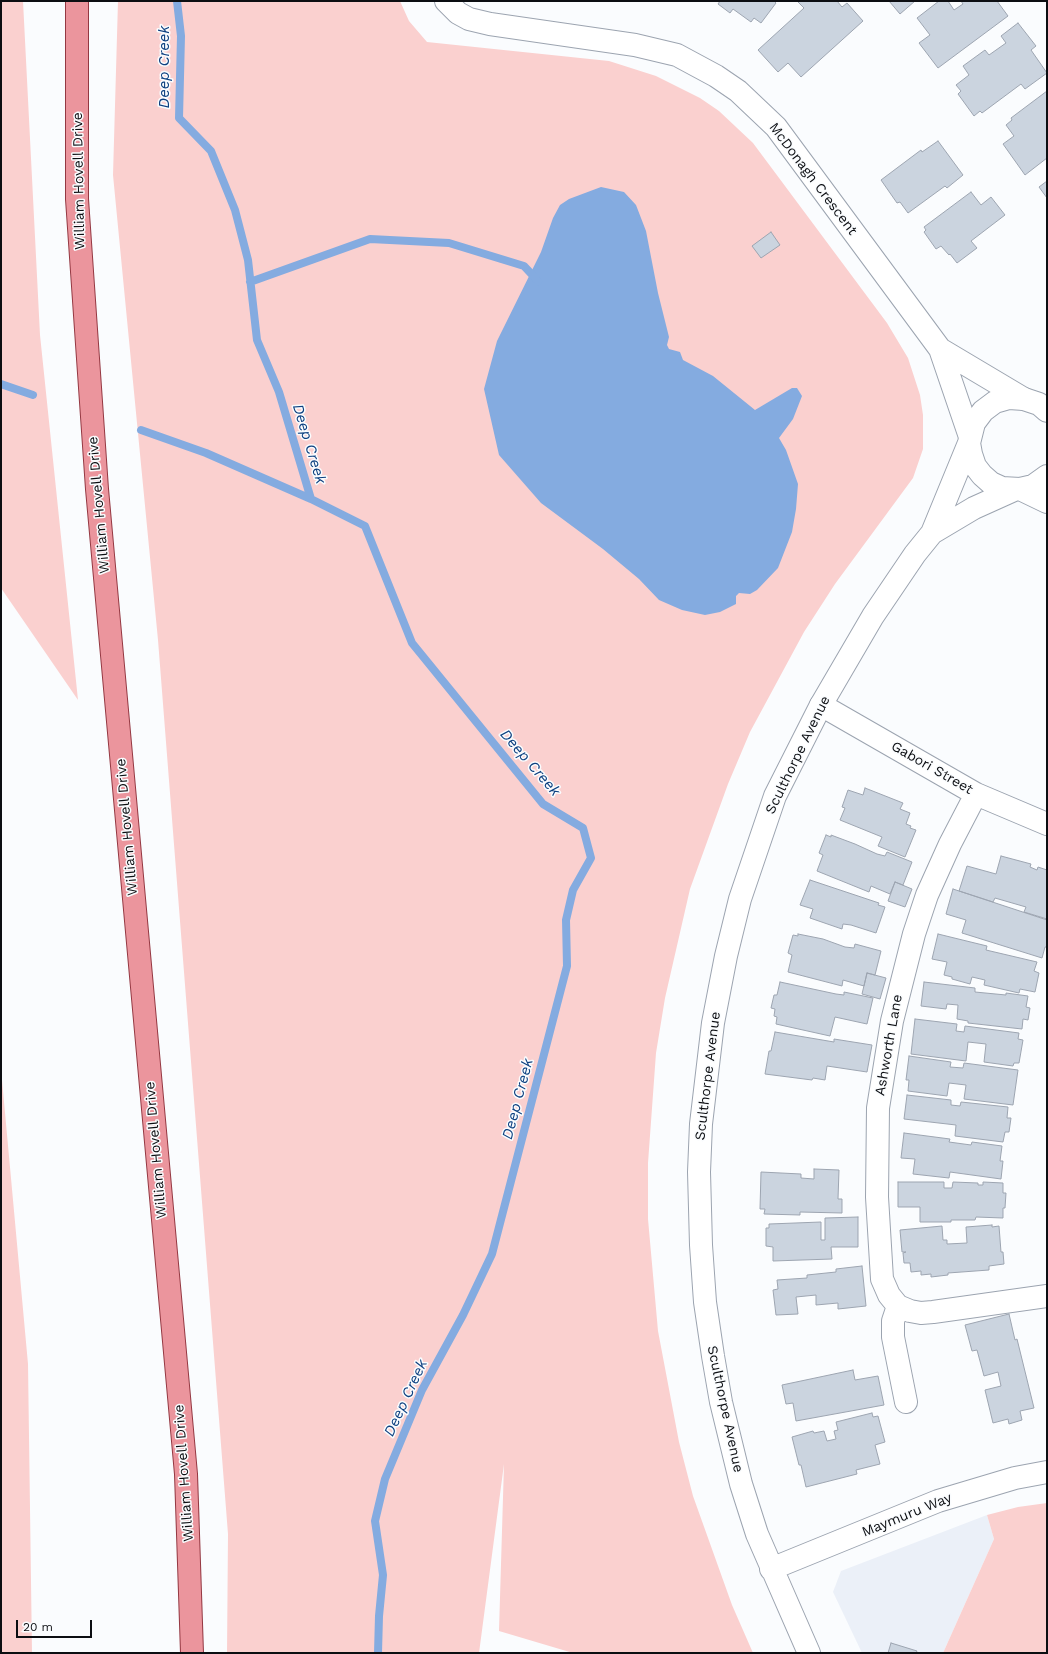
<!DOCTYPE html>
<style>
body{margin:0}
#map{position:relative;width:1048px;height:1654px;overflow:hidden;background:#fafcfe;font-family:"Work Sans",sans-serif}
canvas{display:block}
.frame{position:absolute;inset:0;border:2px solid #0c0e12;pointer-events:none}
.scale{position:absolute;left:16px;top:1620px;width:76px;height:18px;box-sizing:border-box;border:2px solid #0c0e12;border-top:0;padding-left:5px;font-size:12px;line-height:14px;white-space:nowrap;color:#0c0e12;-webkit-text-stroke:3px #fafcfe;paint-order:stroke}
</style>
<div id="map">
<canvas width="1048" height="1654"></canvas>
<div class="frame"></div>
<div class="scale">20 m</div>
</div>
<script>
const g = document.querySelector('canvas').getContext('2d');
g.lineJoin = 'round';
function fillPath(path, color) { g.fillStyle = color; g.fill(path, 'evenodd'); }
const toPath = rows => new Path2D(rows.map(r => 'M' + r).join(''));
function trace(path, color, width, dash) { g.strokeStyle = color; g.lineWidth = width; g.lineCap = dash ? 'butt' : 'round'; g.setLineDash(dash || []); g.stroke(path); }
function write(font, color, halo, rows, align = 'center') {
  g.font = font + ' "Work Sans",sans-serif'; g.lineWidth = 3; g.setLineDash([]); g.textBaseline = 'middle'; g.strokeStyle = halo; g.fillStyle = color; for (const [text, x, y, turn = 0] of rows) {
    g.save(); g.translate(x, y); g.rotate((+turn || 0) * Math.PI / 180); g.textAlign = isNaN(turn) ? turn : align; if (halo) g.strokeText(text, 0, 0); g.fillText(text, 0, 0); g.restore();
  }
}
const built = toPath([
 [987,1515,994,1539,943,1653,862,1653,833,1592,841,1571]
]);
const green = toPath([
 [1,1,23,1,40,335,78,700,1,588],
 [118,1,400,1,409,21,427,42,609,61,656,76,700,98,719,111,753,143,887,323,908,358,920,395,923,415,923,449,913,478,835,584,804,632,750,732,728,784,690,889,665,998,656,1053,648,1163,648,1219,658,1331,679,1442,693,1496,732,1605,753,1653,573,1653,499,1631,504,1464,479,1653,227,1653,228,1534,158,640,113,175],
 [1,1069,28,1364,32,1653,1,1653],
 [1047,1503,1047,1653,943,1653,994,1539,987,1515,1018,1507]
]);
const water = toPath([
 [601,187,624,192,636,205,646,231,658,293,669,337,667,345,669,349,680,352,683,360,713,376,755,410,792,388,797,388,802,396,793,419,779,438,786,450,798,484,796,509,792,532,778,568,757,590,750,594,739,593,736,596,736,604,720,612,705,615,682,610,659,600,639,579,603,549,541,503,499,455,484,389,497,341,541,252,553,218,560,205,569,199]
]);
const stream = toPath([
 [177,1,181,36,179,118,211,151,235,210,248,260,257,340,279,392,311,499,365,526,412,643,543,804,583,828,591,858,573,890,566,920,567,966,492,1254,463,1315,422,1390,385,1479,375,1521,383,1575,379,1616,378,1653],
 [250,282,370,239,449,243,524,266,538,281],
 [1,384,33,395],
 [141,430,206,453,311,499]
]);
const building = toPath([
 [720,1,774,1,776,3,761,23,754,18,751,22,733,9,730,13,718,4,720,1],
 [797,1,837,1,842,7,847,3,863,21,801,77,788,63,778,72,758,50,804,8,797,1],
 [889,1,915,1,900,14,889,1],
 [939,1,948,1,954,10,963,4,961,1,997,1,1008,16,938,68,919,43,930,35,917,18,939,1],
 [1018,23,1036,46,1031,50,1047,73,1025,89,1021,84,982,113,980,111,974,116,958,94,961,91,956,85,969,75,963,66,985,50,989,55,1006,43,1001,36,1018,23],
 [1047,91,1047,158,1025,175,1003,144,1014,136,1006,125,1012,120,1011,118,1047,91],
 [938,141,963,175,947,188,945,186,908,213,900,202,897,203,881,180,921,150,922,152,938,141],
 [1047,181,1047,198,1039,187,1047,181],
 [971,192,981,205,991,197,1005,215,971,241,977,248,957,263,950,254,949,255,941,246,936,249,924,232,926,230,924,227,971,192],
 [771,232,780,245,761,258,752,246,771,232],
 [865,788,903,803,900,809,910,813,906,824,911,826,910,828,916,830,905,857,878,846,882,837,840,820,845,808,842,807,848,790,863,795,865,788],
 [826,835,831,837,831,835,855,844,877,854,885,856,887,852,912,862,903,885,895,882,890,894,871,886,869,892,817,871,823,855,819,853,826,835],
 [1001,856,1031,864,1030,867,1037,870,1038,867,1047,870,1047,919,1024,912,1026,907,995,898,993,902,959,891,967,866,996,874,1001,856],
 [810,880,879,903,878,905,885,907,876,933,851,925,843,924,842,929,810,918,813,909,800,905,810,880],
 [895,882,912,889,905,907,888,901,895,882],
 [953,889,1047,920,1047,947,1045,947,1042,958,962,933,966,920,946,914,953,889],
 [798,934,823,939,845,947,854,948,855,944,881,951,875,975,867,973,864,986,843,980,842,986,788,972,792,955,788,953,793,935,798,936,798,934],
 [938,934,987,946,986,950,1037,962,1034,971,1039,973,1035,992,1020,989,1019,993,984,985,985,980,972,977,970,984,952,979,952,977,944,975,947,962,932,959,938,934],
 [867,973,886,978,880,999,862,994,867,973],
 [780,982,836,994,844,995,844,992,873,998,867,1024,835,1017,830,1036,776,1024,777,1017,774,1016,775,1009,771,1008,774,995,777,995,780,982],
 [924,982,975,988,975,992,1006,995,1006,993,1028,996,1026,1007,1030,1008,1028,1020,1023,1019,1022,1029,968,1023,968,1021,957,1019,958,1005,947,1004,946,1009,921,1006,924,982],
 [915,1019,957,1024,956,1031,964,1032,965,1026,1019,1033,1018,1039,1023,1040,1019,1063,1014,1063,1013,1066,984,1062,986,1044,968,1042,966,1061,911,1054,915,1019],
 [775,1032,834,1042,834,1039,872,1045,867,1072,827,1066,825,1080,813,1078,812,1080,765,1074,769,1051,771,1051,775,1032],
 [909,1056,951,1062,950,1067,963,1068,964,1063,1018,1070,1013,1105,964,1099,966,1085,949,1083,947,1096,908,1091,909,1080,906,1080,909,1056],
 [907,1095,951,1100,951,1105,960,1106,961,1102,1008,1107,1007,1118,1011,1118,1009,1132,1005,1132,1003,1142,955,1136,956,1125,904,1119,907,1095],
 [904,1133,950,1139,949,1142,971,1145,972,1142,1002,1146,1000,1161,1003,1161,1001,1179,950,1172,949,1178,913,1174,915,1159,901,1158,904,1133],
 [814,1169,839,1170,838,1199,842,1199,842,1213,800,1212,800,1215,764,1214,765,1209,760,1209,761,1172,801,1174,801,1178,814,1179,814,1169],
 [898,1182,944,1182,944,1188,952,1188,953,1182,978,1183,978,1185,983,1185,983,1182,1003,1183,1003,1193,1006,1193,1005,1208,1003,1208,1003,1218,976,1217,975,1220,951,1220,951,1222,920,1222,920,1207,898,1207,898,1182],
 [858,1217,858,1247,831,1247,832,1259,773,1261,773,1247,766,1246,766,1228,769,1228,769,1224,821,1222,821,1240,825,1240,825,1218,858,1217],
 [992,1225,992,1227,999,1226,1001,1252,1003,1252,1004,1264,989,1266,989,1270,948,1273,948,1275,931,1277,931,1274,921,1275,921,1271,911,1272,910,1263,904,1263,903,1253,906,1252,902,1252,900,1230,942,1226,943,1240,947,1240,947,1244,967,1243,966,1227,992,1225],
 [862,1266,866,1306,838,1309,838,1303,816,1305,816,1295,796,1297,798,1314,776,1315,773,1290,778,1289,777,1280,807,1278,807,1275,836,1272,836,1269,862,1266],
 [1009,1314,1015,1340,1017,1339,1034,1408,1020,1411,1022,1420,1009,1424,1008,1419,993,1423,985,1390,1001,1386,998,1372,984,1376,977,1350,972,1351,965,1325,1009,1314],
 [853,1370,855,1380,878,1376,884,1405,796,1421,793,1403,786,1404,782,1385,853,1370],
 [872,1413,873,1417,878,1416,885,1442,875,1445,880,1464,856,1470,857,1474,806,1487,801,1465,799,1465,792,1437,813,1431,814,1433,824,1431,827,1441,836,1439,834,1431,838,1430,836,1422,872,1413],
 [891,1643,917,1651,916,1653,888,1653,891,1643]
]);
const minor = toPath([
 [446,1,458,13,469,19,490,24,635,45,677,55,716,76,738,91,776,127,940,349,970,437],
 [940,349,1024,399],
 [1020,489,1047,502],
 [821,705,976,794,1047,824],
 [976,794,950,844,927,895,914,934,892,1021,878,1108,877,1197,882,1279,889,1295,898,1306,910,1311,921,1313,933,1312,1047,1296],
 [898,1306,893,1321,893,1337,906,1402]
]);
const tertiary = toPath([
 [1047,411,1039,404,1024,399,1009,398,995,402,983,411,974,423,969,443,971,454,975,466,982,475,991,483,1002,488,1020,489,1033,486,1047,476],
 [932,533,974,508,1014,490],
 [771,1569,938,1501,1015,1478,1047,1472],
 [809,1653,757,1534,741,1484,721,1402,713,1356,705,1302,701,1245,699,1172,701,1124,713,1023,726,956,740,899,775,796,821,705,873,616,915,554,932,533,969,443]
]);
const primary = toPath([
 [77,1,77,199,97,489,186,1474,192,1653]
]);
const streetNames = [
 ["McDonagh Crescent",813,179,53],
 ["William Hovell Drive",79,181,-91],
 ["William Hovell Drive",99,505,-95],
 ["Sculthorpe Avenue",798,755,-64],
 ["Gabori Street",932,768,30],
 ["William Hovell Drive",127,827,-95],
 ["Ashworth Lane",889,1045,-80],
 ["Sculthorpe Avenue",708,1076,-83],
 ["William Hovell Drive",156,1150,-95],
 ["Sculthorpe Avenue",725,1409,78],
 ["William Hovell Drive",184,1473,-94],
 ["Maymuru Way",907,1515,-22]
];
const waterNames = [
 ["Deep Creek",165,67,-90],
 ["Deep Creek",309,444,73],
 ["Deep Creek",530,763,49],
 ["Deep Creek",518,1099,-75],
 ["Deep Creek",406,1398,-65]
];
fillPath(built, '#ebf0f8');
fillPath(green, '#fad0cf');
fillPath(water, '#84abe0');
trace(stream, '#84abe0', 8);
fillPath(building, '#cbd4df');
trace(building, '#9da5b1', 1);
trace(minor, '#9ca4b0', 24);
trace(tertiary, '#9ca4b0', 24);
trace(primary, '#943842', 24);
trace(minor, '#fff', 22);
trace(tertiary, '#fff', 22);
trace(primary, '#eb959d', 22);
write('14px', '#0c0e12', '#fafcfe', streetNames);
write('italic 15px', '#0d4080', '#fafcfe', waterNames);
</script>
